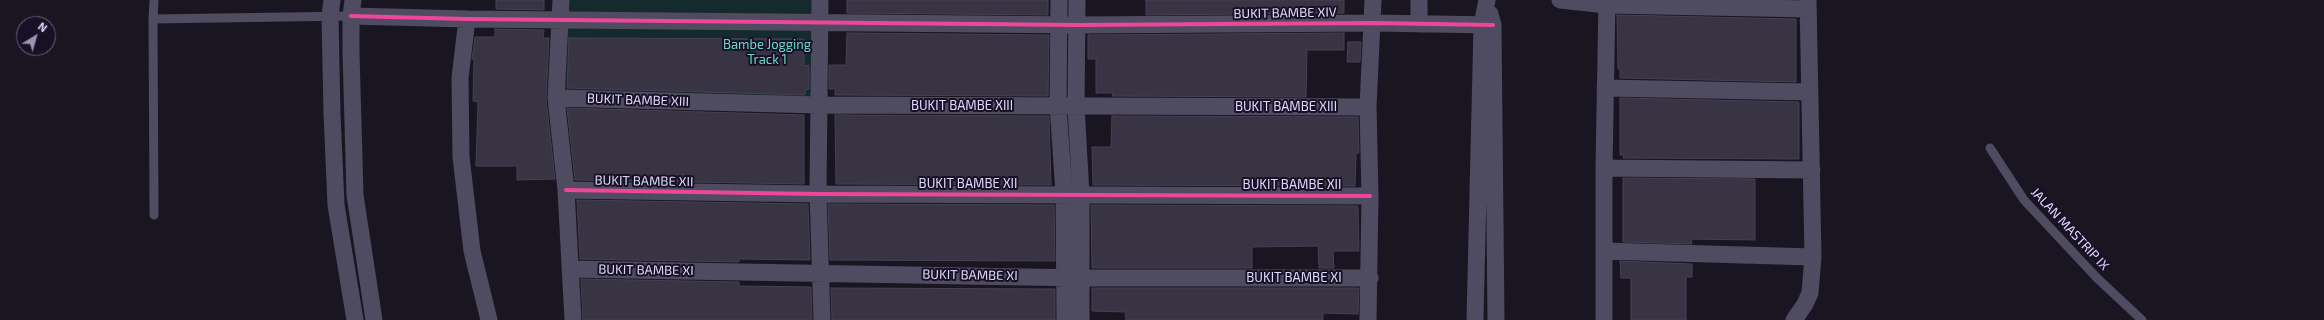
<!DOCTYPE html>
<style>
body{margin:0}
#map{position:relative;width:2324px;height:320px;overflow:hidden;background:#191621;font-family:"Exo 2",sans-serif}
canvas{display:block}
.north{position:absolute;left:16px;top:16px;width:40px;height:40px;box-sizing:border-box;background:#171126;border:1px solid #67617c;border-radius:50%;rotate:37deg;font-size:11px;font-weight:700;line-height:16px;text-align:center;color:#e0d8fd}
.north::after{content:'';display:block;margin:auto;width:14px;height:18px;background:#9a94b0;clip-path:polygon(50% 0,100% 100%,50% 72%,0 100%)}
</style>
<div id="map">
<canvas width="2324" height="320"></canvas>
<div class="north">N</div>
</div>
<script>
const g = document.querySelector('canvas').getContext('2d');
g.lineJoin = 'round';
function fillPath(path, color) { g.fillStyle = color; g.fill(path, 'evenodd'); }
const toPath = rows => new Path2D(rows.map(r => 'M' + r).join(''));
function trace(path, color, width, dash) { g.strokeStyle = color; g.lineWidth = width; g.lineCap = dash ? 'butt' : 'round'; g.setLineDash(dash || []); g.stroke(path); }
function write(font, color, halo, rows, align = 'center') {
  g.font = font + ' "Exo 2",sans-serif'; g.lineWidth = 4; g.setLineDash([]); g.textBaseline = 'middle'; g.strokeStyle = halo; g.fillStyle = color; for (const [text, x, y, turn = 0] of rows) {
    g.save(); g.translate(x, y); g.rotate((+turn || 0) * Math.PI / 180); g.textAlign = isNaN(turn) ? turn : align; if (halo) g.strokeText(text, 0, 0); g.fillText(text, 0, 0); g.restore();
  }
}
const green = toPath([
 [561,0,820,0,818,105,556,98]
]);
const building = toPath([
 [496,0,544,0,544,10,496,9,496,0],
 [847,0,1048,0,1048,15,847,13,847,0],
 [1146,0,1344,0,1344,13,1146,15,1146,0],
 [1617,15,1796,19,1796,82,1620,78,1620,69,1618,69,1617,15],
 [495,29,544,30,543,38,549,38,546,99,555,179,517,180,517,166,476,166,478,102,473,101,474,59,472,59,475,37,495,37,495,29],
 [847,33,1049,35,1048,96,835,95,835,89,829,89,829,65,846,65,847,33],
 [1344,33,1344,50,1307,50,1306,97,1112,96,1113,93,1096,93,1096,59,1088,59,1088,35,1344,33],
 [569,38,804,39,804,66,809,65,809,89,805,90,805,95,567,88,569,38],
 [1348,42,1361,42,1360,62,1347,62,1348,42],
 [1620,98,1799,102,1799,159,1623,158,1624,155,1620,155,1620,98],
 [567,108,804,115,804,184,575,180,567,108],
 [835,115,1049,116,1051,185,836,184,835,115],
 [1112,116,1358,117,1359,153,1356,153,1355,186,1093,185,1092,147,1111,147,1112,116],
 [1623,178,1755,179,1755,240,1691,239,1692,244,1623,242,1623,178],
 [577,200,808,204,810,260,739,259,739,262,580,259,577,200],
 [828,204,1054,205,1055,261,830,260,828,204],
 [1091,205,1358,206,1359,251,1333,251,1334,268,1319,268,1318,246,1252,247,1252,268,1092,268,1091,205],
 [1620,261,1692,264,1692,277,1686,277,1686,320,1631,320,1631,278,1621,278,1620,261],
 [581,279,739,282,739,286,811,287,812,320,583,320,581,279],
 [831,288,1055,289,1055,320,832,320,831,288],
 [1092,288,1359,288,1358,314,1323,313,1323,320,1126,320,1125,312,1092,311,1092,288]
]);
const lane = toPath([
 [153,19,154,0],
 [1990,148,2024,200,2097,278,2142,320],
 [154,215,153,19,351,16]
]);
const street = toPath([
 [332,0,330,16,332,114,336,205,355,320],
 [353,0,351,16,351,52,355,195,374,320],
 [561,0,556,98,566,190,573,320],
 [820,0,818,194,822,320],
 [1059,0,1058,106,1064,193,1065,320],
 [1077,0,1076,107,1081,194,1081,320],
 [1560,0,1607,5,1808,9],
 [1490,14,1493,25,1496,320],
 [351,16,467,19,1078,25,1374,23,1493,25],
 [467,19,460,78,461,157,472,251,489,320],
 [1419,24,1419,0],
 [1605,88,1809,92],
 [556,98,818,105,1368,107],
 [1604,168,1812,170],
 [566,190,818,194,1370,196],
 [1604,251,1813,257],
 [570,269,1082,278,1370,278],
 [1368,320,1370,196,1368,107,1373,0],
 [1475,320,1482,25,1487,0],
 [1604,320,1604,168,1607,0],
 [1794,320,1805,304,1810,293,1813,257,1808,0]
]);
const cycleway = toPath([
 [351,16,467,19,1078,25,1374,23,1493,25],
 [566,190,818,194,1370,196]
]);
const streetNames = [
 ["BUKIT BAMBE XIV",1285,13,-1],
 ["BUKIT BAMBE XIII",638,100,2],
 ["BUKIT BAMBE XIII",962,106],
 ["BUKIT BAMBE XIII",1286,107],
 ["BUKIT BAMBE XII",644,181,1],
 ["BUKIT BAMBE XII",968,184],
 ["BUKIT BAMBE XII",1292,185],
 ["JALAN MASTRIP IX",2070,229,47],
 ["BUKIT BAMBE XI",646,270,1],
 ["BUKIT BAMBE XI",970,275,1],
 ["BUKIT BAMBE XI",1294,278]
];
const parkNames = [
 ["Bambe Jogging",767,45],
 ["Track 1",767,60]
];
fillPath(green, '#152a2d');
fillPath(building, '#393443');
trace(building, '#464154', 1);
trace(lane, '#4f4b61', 9);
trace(street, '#4f4b61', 17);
trace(cycleway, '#ed469a', 4);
write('13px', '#e0d8fd', '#171126', streetNames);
write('13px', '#67d9ca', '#171126', parkNames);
</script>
